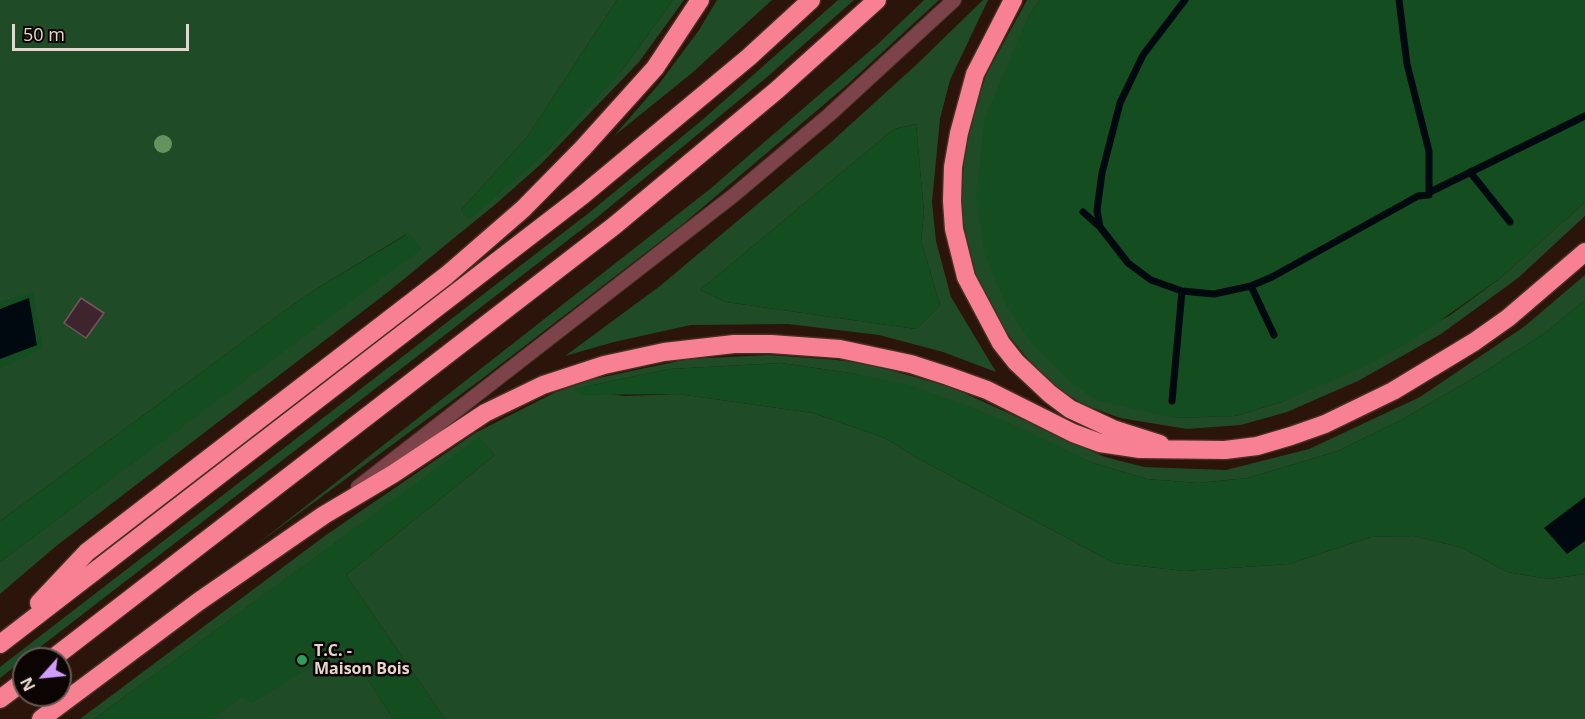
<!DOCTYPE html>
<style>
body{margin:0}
#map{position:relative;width:1585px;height:719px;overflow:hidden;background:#2b1409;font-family:"Open Sans",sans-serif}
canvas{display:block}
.north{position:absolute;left:12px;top:647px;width:60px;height:60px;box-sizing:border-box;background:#0c0402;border:2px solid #645854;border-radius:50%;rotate:243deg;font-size:16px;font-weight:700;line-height:24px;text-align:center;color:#e7d6cf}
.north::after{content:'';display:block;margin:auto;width:21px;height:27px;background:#d09dff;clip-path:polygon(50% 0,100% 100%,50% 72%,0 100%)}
.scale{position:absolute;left:12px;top:24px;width:177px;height:27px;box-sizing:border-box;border:3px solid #e7d6cf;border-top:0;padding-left:8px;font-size:18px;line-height:21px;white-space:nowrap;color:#e7d6cf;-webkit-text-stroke:4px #0c0402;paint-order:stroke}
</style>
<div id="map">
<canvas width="1585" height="719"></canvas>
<div class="north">N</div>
<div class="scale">50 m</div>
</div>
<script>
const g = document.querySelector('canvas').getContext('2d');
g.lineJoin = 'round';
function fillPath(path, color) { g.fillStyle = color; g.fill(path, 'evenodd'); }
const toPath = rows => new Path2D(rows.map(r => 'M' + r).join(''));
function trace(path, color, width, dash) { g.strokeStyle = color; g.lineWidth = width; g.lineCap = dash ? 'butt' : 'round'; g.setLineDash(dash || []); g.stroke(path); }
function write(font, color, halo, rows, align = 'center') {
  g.font = font + ' "Open Sans",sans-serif'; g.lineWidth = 5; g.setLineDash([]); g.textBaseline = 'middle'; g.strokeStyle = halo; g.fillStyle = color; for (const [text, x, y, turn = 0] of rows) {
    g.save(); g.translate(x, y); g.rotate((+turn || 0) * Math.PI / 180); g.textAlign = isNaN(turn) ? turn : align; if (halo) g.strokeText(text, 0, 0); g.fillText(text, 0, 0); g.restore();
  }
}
const green = toPath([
 [0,0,617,0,527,137,461,210,470,218,549,149,622,70,673,0,684,0,639,62,540,165,497,203,388,292,55,547,0,594,0,562,201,412,408,233,305,296,0,521],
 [717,0,772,0,692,73,614,136,659,84,699,30],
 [838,0,854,0,766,78,594,220,0,678,0,667,590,212,701,121],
 [924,0,939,0,847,85,683,224,483,378,256,545,710,189,879,43],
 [983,0,988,0,950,80,940,119,932,202,936,241,951,297,996,372,943,352,879,335,788,324,691,325,614,342,565,356,660,286,829,144,916,65],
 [916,124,924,212,921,241,940,305,916,329,726,302,700,290,894,129],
 [1027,0,1040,0,1028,17,1173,418,1235,416,1282,402,1449,316,1503,276,1585,202,1585,216,1518,278,1441,334,1358,381,1287,412,1241,425,1187,429,1120,418,1085,405,1061,391,1032,364,1009,336,993,313,978,281,967,246,962,213,962,179,967,137,986,75],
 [1585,275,1585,300,1545,333,1484,372,1403,419,1338,451,1248,478,1198,483,1147,479,1093,463,1048,443,857,374,782,363,669,369,574,389,624,396,678,394,813,413,885,438,917,458,1114,563,1184,571,1289,564,1371,537,1414,536,1463,548,1507,572,1549,579,1585,574,1585,719,445,719,346,575,495,455,479,438,94,719,80,719,326,535,475,433,556,392,594,379,688,359,769,355,837,360,868,364,951,387,1105,457,1144,467,1226,470,1309,449,1420,397,1525,326],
 [317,600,393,719,178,719]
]);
const forest = toPath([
 [617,0,673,0,622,70,586,110,549,149,470,219,461,210,527,137],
 [1040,0,1585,0,1585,202,1503,276,1420,335,1372,363,1282,402,1235,416,1173,418,1096,400,1067,379,1032,344,1006,305,985,254,976,197,985,118,1028,17],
 [916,124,924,212,921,241,940,305,916,329,726,302,700,290,894,129],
 [409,233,422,249,0,562,0,521,305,296],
 [33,292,43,348,0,369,0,359,37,344,29,298,0,309,0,302],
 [1585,300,1585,574,1549,579,1507,572,1463,548,1414,536,1371,537,1289,564,1184,571,1114,563,917,458,885,438,813,413,678,394,583,395,573,389,669,369,781,363,857,374,909,385,952,400,1003,420,1093,463,1147,479,1198,483,1248,478,1338,451,1403,419,1484,372,1545,333],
 [479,437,495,455,346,575,445,719,393,719,346,646,252,703,241,697,213,719,94,719]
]);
const water = toPath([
 [29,298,37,345,0,359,0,309],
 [1585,497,1585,541,1567,554,1544,528]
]);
const stream = toPath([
 [1470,172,1510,222],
 [1430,192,1585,116],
 [1083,212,1100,227,1128,263,1151,280,1182,291,1214,294,1251,286,1272,277,1418,196,1429,195,1429,151,1407,64,1399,0],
 [1100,227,1097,210,1102,173,1120,103,1143,55,1185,0],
 [1251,286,1274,335],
 [1172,401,1182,291]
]);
const building = toPath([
 [81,298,104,313,86,338,64,323,81,298]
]);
const service = toPath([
 [358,487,734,195,829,115,954,0]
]);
const motorway = toPath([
 [1013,0,975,74,959,133,953,167,952,201,954,229,966,277,1001,343,1016,362,1050,394,1070,409,1113,429,1160,444],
 [39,603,87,552,447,275,523,209,583,148,655,68,700,0],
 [0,644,583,195,749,57,811,0],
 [52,659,614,226,777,90,877,0],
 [0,699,24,681],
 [41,719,198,602,324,515,393,474,485,413,543,385,604,365,664,352,734,344,771,344,840,349,911,364,948,376,987,390,1073,433,1100,443,1140,449,1225,450,1257,446,1291,436,1325,424,1393,391,1474,342,1508,318,1585,252]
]);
const trees = [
 [163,144]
];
const markers = [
 [302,660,6,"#2e9e5b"]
];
const poiNames = [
 ["T.C. -",314,651],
 ["Maison Bois",314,669]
];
fillPath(green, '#204b27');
fillPath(forest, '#144d20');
fillPath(water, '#010910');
trace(stream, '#010910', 7);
fillPath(building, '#3e242d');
trace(building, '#74565f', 1.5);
trace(service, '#452f25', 16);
trace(motorway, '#452f25', 21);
trace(service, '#7d434a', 14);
trace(motorway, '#f78192', 18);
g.fillStyle = '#66925d';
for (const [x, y] of trees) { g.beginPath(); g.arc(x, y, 9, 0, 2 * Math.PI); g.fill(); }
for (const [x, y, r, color] of markers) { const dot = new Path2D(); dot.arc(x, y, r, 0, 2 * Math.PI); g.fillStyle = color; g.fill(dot); trace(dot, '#0c0402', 2); }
write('bold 16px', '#e7d6cf', '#0c0402', poiNames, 'left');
</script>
